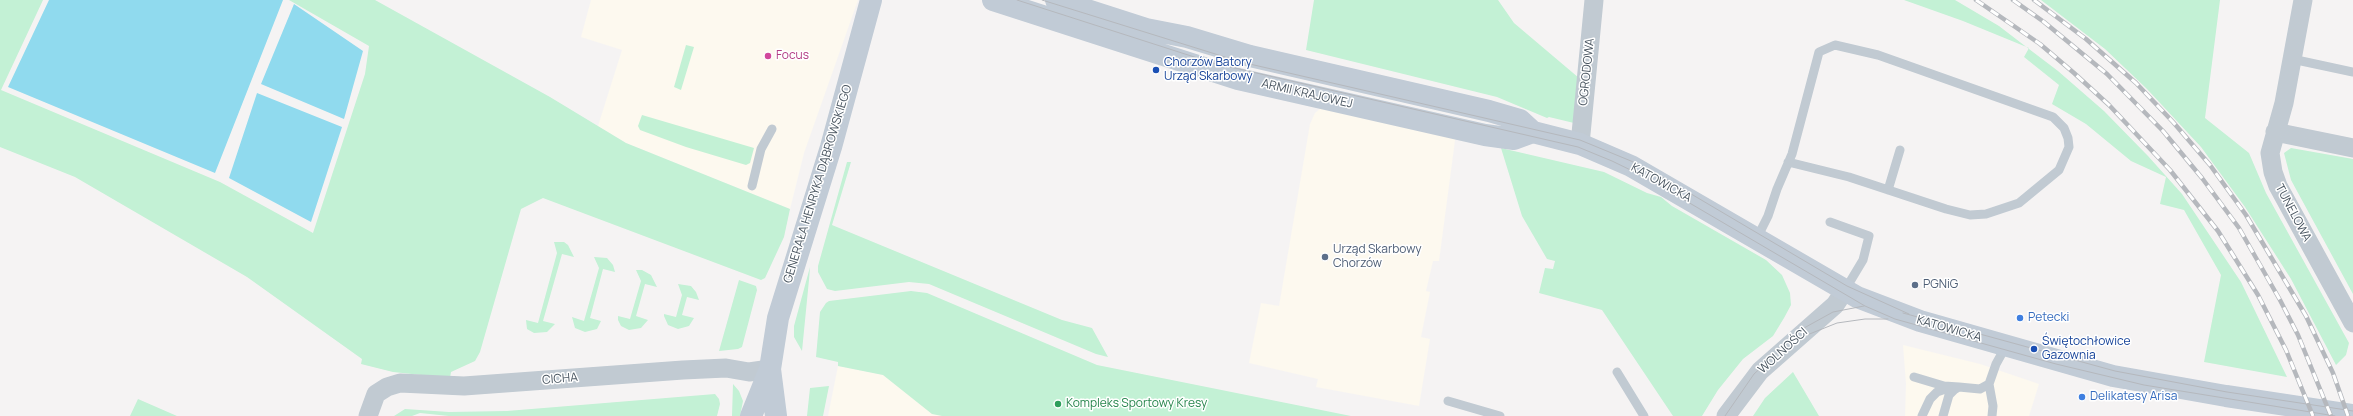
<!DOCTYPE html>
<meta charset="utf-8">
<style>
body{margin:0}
canvas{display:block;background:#f5f3f3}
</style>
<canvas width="2353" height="416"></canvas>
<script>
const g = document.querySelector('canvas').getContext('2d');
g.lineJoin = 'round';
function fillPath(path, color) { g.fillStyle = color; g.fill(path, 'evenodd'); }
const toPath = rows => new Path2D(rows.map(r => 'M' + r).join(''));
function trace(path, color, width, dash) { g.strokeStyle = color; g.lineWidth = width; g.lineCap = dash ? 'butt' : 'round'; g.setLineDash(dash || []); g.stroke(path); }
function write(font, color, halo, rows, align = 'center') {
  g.font = font + ' Manrope,sans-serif'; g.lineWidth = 3; g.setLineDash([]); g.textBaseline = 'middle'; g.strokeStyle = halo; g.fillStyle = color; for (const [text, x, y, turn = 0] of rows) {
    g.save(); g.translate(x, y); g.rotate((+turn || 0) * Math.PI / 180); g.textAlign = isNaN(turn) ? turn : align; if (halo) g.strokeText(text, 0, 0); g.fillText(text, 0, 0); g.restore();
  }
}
const commercial = toPath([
 [591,0,858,0,804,153,790,209,626,143,598,126,622,50,581,37],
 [1321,108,1456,133,1439,261,1433,261,1426,291,1430,292,1421,337,1430,339,1419,406,1316,387,1318,379,1249,363,1261,303,1279,306,1310,124,1315,113],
 [1903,345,1980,364,2039,384,2029,416,1905,416,1906,384],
 [838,366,1027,403,1024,416,828,416]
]);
const green = toPath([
 [0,0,43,0,1,90,220,182,313,233,365,74,369,46,289,0,375,0,550,97,626,143,790,209,784,237,765,278,761,280,543,198,521,209,480,352,475,361,451,372,450,378,393,372,361,364,362,359,247,277,75,177,0,147],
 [1314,0,1498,0,1514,23,1579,78,1574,123,1549,117,1547,118,1497,97,1306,50],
 [1904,0,1955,0,1999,26,2029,49,2058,71,2104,111,2148,156,2182,194,2241,282,2287,377,2204,362,2221,275,2184,210,2160,204,2166,177,2131,161,2086,124,2052,104,2059,85,2024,57,2029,48,1963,21],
 [2041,0,2220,0,2205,118,2249,153,2266,193,2349,343,2346,355,2336,365,2291,279,2245,207,2201,147,2147,89,2105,49],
 [686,45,694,47,681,90,674,87],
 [642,115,754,148,750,163,746,165,686,147,640,130,638,126],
 [1501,148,1604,172,1647,193,1661,197,1672,206,1766,260,1782,275,1790,293,1791,305,1784,318,1773,336,1743,359,1718,390,1702,416,1673,416,1602,310,1539,293,1545,268,1553,269,1555,261,1547,259,1522,216],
 [2291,148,2353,159,2353,294,2291,180,2284,153],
 [847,162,851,162,832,225,1062,320,1092,328,1108,357,1096,354,929,284,909,282,835,291,827,289,818,272,818,266],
 [554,242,564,242,568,245,574,257,562,254,543,321,555,324,547,332,534,333,527,329,526,320,538,323,557,253],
 [594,257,607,258,613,265,615,272,603,269,590,318,601,321,597,329,585,332,575,328,572,317,584,321,599,268],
 [810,267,809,280,802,351,794,337,794,326],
 [636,270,642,270,651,275,657,287,645,284,636,316,648,320,641,328,629,330,621,326,618,320,618,316,630,319,641,281],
 [739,280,756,286,757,290,742,347,738,349,719,351],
 [678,284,691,286,696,292,699,300,687,297,682,315,694,318,689,326,678,329,668,325,664,316,664,314,676,317,682,295],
 [911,291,927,293,1097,365,1351,416,942,416,932,414,883,375,838,366,838,362,816,357,820,312,826,303,829,301],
 [1793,372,1819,416,1753,416,1765,398],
 [733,384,739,391,743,401,740,416,732,416],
 [829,386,823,416,807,416,810,388],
 [715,394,719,399,720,404,717,416,449,416,420,413,412,416,394,416,405,409,449,412,507,411],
 [138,399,177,416,130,416]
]);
const water = toPath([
 [49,0,283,0,215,173,8,87],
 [294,4,363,51,344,119,261,84],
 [257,93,342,127,311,222,229,178]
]);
const lane = toPath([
 [2292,59,2353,72],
 [752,186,761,149,772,129],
 [1888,190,1900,150],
 [1830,222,1869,236,1863,260,1845,290],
 [1757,238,1768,216,1777,189,1792,154,1819,52,1835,45,1878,55,2053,117,2064,128,2068,138,2069,147,2059,170,2019,203,1986,214,1970,215,1946,209,1849,177,1788,162],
 [1617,372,1644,416],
 [1914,377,1944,386,1959,387],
 [1989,384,1993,406,1992,416],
 [1448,401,1500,416],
 [1922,416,1930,399,1937,392,1951,387],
 [1943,416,1949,395,1954,390,1959,387,1980,389,1989,384,1996,364,2006,346]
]);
const street = toPath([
 [2303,0,2284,103,2270,153,2273,172,2278,186,2353,323],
 [2275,132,2353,148],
 [1580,144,1594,0],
 [368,416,376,394,387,387,400,383,464,386,683,370,726,368,749,372,770,369],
 [1726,416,1760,371,1835,305,1845,290]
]);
const secondary = toPath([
 [993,0,1238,79,1485,135,1514,139,1533,132],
 [1056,0,1146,29,1187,37,1250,56,1489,111,1520,120,1533,132,1580,144,1631,166,1857,297,1920,321,2113,376,2226,396,2353,415],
 [770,369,776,416],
 [751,416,770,369,778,318,831,147,871,0]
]);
const tram = toPath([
 [1017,0,1213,63,1578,147,1612,161,1647,178,1865,306,1895,319,2056,364,2144,385,2335,416],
 [1042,0,1241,62,1580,140,1631,161,1659,175,1847,286,1909,314],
 [1903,313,2115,371,2227,392,2353,411],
 [1797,339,1837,323,1865,319,1888,319],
 [1725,416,1754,374,1804,328,1833,312,1864,306]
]);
const rail = toPath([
 [1976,0,2040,44,2074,73,2109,105,2170,170,2218,231,2258,295,2286,350,2313,416],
 [2013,0,2044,22,2107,74,2163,131,2202,178,2239,228,2280,300,2298,335,2331,416],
 [2034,0,2086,39,2136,83,2173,122,2210,165,2246,215,2306,316,2333,373,2348,416]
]);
const markers = [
 [768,56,4,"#d1479c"],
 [1156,70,4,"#1a4fb4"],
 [1325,257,4,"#5c6f8a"],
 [1915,285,4,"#5c6f8a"],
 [2020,318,4,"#3f7fe0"],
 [2034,349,4,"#1a4fb4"],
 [2082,397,4,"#3f7fe0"],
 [1058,404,4,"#2e9e5b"]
];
const hotelNames = [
 ["Focus",776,56]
];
const transitNames = [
 ["Chorzów Batory",1164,63],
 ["Urząd Skarbowy",1164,77],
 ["Świętochłowice",2042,342],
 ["Gazownia",2042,356]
];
const streetNames = [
 ["OGRODOWA",1587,72,-84],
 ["ARMII KRAJOWEJ",1307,94,13],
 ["KATOWICKA",1661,183,29],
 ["GENERAŁA HENRYKA DĄBROWSKIEGO",818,184,-73],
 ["TUNELOWA",2293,213,62],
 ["KATOWICKA",1949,329,16],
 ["WOLNOŚCI",1783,351,-42],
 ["CICHA",560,379,-5]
];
const serviceNames = [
 ["Urząd Skarbowy",1333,250],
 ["Chorzów",1333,264],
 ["PGNiG",1923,285]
];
const shopNames = [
 ["Petecki",2028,318],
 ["Delikatesy Arisa",2090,397]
];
const leisureNames = [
 ["Kompleks Sportowy Kresy",1066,404]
];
fillPath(commercial, '#fdf9ef');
fillPath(green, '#c3f1d5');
fillPath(water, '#90daee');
trace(lane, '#c1cad2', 9);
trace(street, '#c1cad2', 19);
trace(secondary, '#c1cbd6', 22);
trace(tram, '#b5b8bd', 1);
trace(rail, '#b5b8bd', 4.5);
trace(rail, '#fff', 3, [9]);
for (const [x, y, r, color] of markers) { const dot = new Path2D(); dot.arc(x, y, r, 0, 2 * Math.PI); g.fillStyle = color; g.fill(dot); trace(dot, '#fff', 1.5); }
write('12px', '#b23c85', '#fff', hotelNames, 'left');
write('12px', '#164399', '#fff', transitNames, 'left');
write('12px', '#4a5661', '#fff', streetNames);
write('12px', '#4e5e75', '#fff', serviceNames, 'left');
write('12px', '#366cbe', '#fff', shopNames, 'left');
write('12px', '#27864d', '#fff', leisureNames, 'left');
</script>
